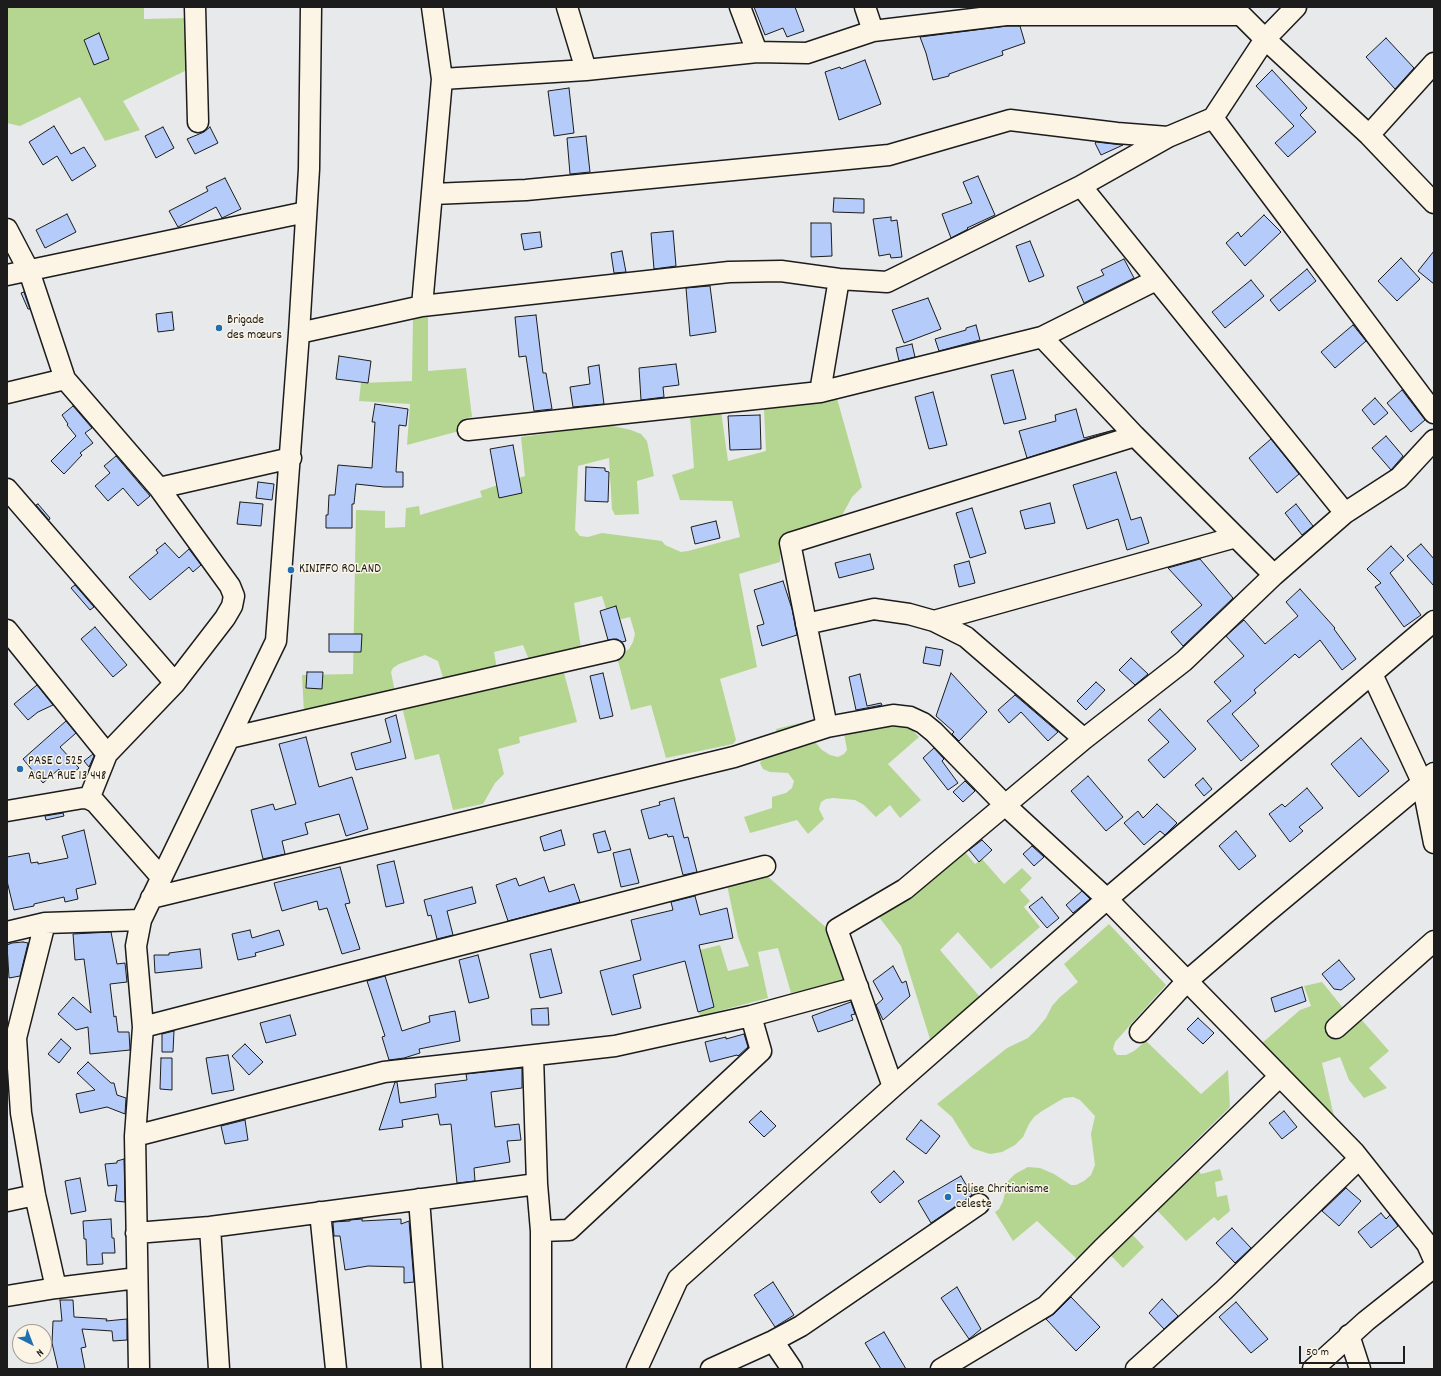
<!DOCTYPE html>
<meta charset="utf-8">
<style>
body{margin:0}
#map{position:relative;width:1441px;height:1376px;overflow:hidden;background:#e7e9eb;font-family:Dekko,sans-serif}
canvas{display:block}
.frame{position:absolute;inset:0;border:8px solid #1c1c1c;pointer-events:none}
.north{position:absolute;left:12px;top:1324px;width:40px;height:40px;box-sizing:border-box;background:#fcf5e5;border:1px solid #a29e95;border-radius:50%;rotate:138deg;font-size:11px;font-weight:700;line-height:16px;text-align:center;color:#1c1c1c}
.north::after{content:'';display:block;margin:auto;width:14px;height:18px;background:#1f6fb2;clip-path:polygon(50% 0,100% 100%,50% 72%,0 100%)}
.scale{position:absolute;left:1299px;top:1346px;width:106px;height:18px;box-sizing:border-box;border:2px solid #1c1c1c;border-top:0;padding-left:5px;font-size:12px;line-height:14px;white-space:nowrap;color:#1c1c1c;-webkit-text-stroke:3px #fcf5e5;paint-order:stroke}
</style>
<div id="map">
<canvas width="1441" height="1376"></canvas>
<div class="frame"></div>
<div class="north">N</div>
<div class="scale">50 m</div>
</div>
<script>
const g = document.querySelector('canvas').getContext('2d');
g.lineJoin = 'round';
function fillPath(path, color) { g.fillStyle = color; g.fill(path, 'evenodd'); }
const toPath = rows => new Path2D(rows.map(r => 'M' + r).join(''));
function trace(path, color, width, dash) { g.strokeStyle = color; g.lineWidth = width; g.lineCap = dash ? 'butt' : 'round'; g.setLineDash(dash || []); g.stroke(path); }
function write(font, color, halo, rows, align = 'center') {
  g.font = font + ' Dekko,sans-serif'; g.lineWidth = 3; g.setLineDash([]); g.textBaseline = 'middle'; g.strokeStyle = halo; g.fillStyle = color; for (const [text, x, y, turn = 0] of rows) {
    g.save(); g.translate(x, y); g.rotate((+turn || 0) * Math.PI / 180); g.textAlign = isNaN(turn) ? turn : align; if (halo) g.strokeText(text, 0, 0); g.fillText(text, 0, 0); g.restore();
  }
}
const green = toPath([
 [7,7,144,7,144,19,188,18,189,69,123,101,140,130,105,141,80,97,20,126,7,123],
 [428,317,428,371,466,368,472,417,463,419,463,430,407,445,410,404,359,401,361,383,412,381,413,318],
 [836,395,862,487,852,497,841,517,781,543,780,562,739,574,757,667,720,679,736,740,733,744,666,758,651,705,631,710,617,657,629,649,633,642,635,634,630,617,610,622,602,596,574,603,581,648,529,660,523,645,494,652,497,669,444,681,438,661,425,655,399,664,393,668,391,672,395,692,304,713,302,675,353,674,356,510,385,511,385,528,405,527,406,508,419,506,420,515,482,497,480,491,525,476,521,437,608,425,631,430,641,434,647,441,654,476,637,481,639,514,615,515,612,509,609,458,578,466,575,530,580,536,588,537,602,533,662,541,665,545,681,552,688,551,740,537,732,501,680,500,672,475,694,468,690,416,721,411,728,461,766,451,764,409],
 [563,669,577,722,519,737,520,743,498,749,504,774,495,783,483,804,453,810,439,754,415,760,402,707],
 [808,721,814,741,822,750,830,755,838,757,844,754,847,750,843,728,845,723,902,725,909,727,919,737,888,764,921,800,900,818,890,805,876,817,864,805,855,800,833,798,826,799,821,802,819,809,824,819,808,834,797,820,750,833,744,817,772,808,772,797,786,793,792,788,794,781,788,773,770,772,763,769,760,763,777,738,776,729],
 [964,851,975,864,982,859,1004,884,1022,868,1032,878,1020,890,1030,901,1024,907,1040,927,991,969,958,932,940,950,980,997,930,1039,901,946,879,917],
 [766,875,829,930,847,980,791,993,778,948,758,952,768,998,700,1016,684,954,720,945,728,971,749,966,738,937,727,885],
 [1109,924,1166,985,1115,1042,1113,1049,1117,1055,1126,1055,1134,1051,1146,1041,1201,1094,1228,1070,1230,1107,1166,1170,1166,1176,1197,1168,1201,1174,1220,1169,1223,1180,1215,1182,1217,1197,1227,1195,1230,1211,1218,1221,1214,1217,1186,1241,1154,1207,1129,1231,1144,1247,1123,1268,1098,1242,1078,1260,1037,1221,1013,1241,995,1212,999,1209,1003,1201,1008,1181,1015,1174,1028,1167,1040,1168,1054,1174,1071,1185,1076,1185,1084,1181,1091,1175,1095,1165,1091,1134,1095,1116,1080,1100,1073,1097,1064,1098,1042,1111,1034,1117,1029,1124,1023,1137,1015,1145,1002,1152,990,1154,974,1149,970,1146,952,1117,937,1104,1007,1048,1028,1038,1036,1030,1046,1018,1052,1006,1060,997,1078,982,1064,964],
 [1322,982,1344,1009,1325,1027,1339,1037,1360,1018,1389,1051,1369,1068,1387,1088,1364,1098,1349,1080,1340,1057,1322,1063,1335,1121,1261,1044,1300,1010,1311,1006,1304,986]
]);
const building = toPath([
 [754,7,795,7,804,31,787,37,783,28,765,35,754,7],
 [1007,26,1020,26,1025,43,1002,51,1003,55,949,74,949,76,933,80,926,53,920,37,1007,26],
 [99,33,109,59,94,65,84,40,99,33],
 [1386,38,1414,68,1395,89,1366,57,1386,38],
 [865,60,881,104,839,120,825,72,840,67,841,69,865,60],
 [1272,70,1307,108,1300,115,1316,132,1288,157,1275,143,1294,126,1256,86,1272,70],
 [569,88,574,133,554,136,548,91,569,88],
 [54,126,71,154,84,147,96,166,72,181,57,156,43,165,29,142,54,126],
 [163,127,174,148,156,158,145,136,163,127],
 [210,127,218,143,195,154,187,139,204,132,210,127],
 [586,136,590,172,570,174,567,138,586,136],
 [1096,142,1122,145,1123,145,1101,155,1095,143,1096,142],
 [978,176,995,215,967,228,968,229,951,238,942,214,972,203,963,182,978,176],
 [225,178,241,209,222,218,216,207,178,227,169,211,208,191,206,187,225,178],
 [834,198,864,199,864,213,833,212,834,198],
 [67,214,76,232,45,248,36,230,67,214],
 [1264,215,1281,232,1245,266,1226,243,1238,232,1241,237,1264,215],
 [891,217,891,221,897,220,902,257,891,258,890,254,879,256,873,219,891,217],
 [811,223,831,223,832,256,811,257,811,223],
 [673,231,676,266,654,269,651,233,673,231],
 [540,232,542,247,524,250,521,234,540,232],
 [1030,241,1044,276,1029,282,1016,246,1030,241],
 [622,251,626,272,614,273,611,253,622,251],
 [1434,251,1434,284,1418,271,1434,251],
 [1401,258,1420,279,1397,301,1378,281,1401,258],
 [1124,259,1134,278,1084,303,1077,287,1104,275,1101,270,1124,259],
 [1307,269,1316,281,1279,311,1270,300,1307,269],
 [1251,280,1264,296,1225,328,1212,312,1251,280],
 [710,286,716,332,690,336,686,288,710,286],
 [24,292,30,309,28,309,21,293,24,292],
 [928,298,941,329,904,343,892,310,928,298],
 [172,312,174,330,158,332,156,314,172,312],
 [536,315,543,373,546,373,552,409,534,411,526,356,519,357,515,317,536,315],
 [976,325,980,340,939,351,935,339,966,330,966,328,976,325],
 [1353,325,1366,341,1335,368,1321,352,1353,325],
 [912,344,915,357,899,361,896,348,912,344],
 [339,356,371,361,368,383,336,379,339,356],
 [676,364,679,385,663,387,664,397,641,400,639,368,676,364],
 [599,365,604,404,573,407,570,387,590,384,588,367,599,365],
 [1013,370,1026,419,1004,424,991,375,1013,370],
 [1402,390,1425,420,1411,432,1387,403,1402,390],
 [933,392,947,445,929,449,915,397,933,392],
 [1375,398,1388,413,1374,425,1362,410,1375,398],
 [375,404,408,409,406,426,399,425,396,472,403,472,403,487,384,487,356,484,354,504,352,504,352,528,326,528,326,515,328,515,329,495,335,495,338,465,372,468,375,422,372,422,375,404],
 [73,406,92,428,85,433,93,443,80,453,82,455,64,474,51,461,76,436,67,425,68,424,62,415,73,406],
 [1076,409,1084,438,1114,430,1027,458,1019,431,1056,421,1055,415,1076,409],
 [760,415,761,449,730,450,728,416,760,415],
 [1386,436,1403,456,1391,470,1372,448,1386,436],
 [1271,439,1299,474,1277,493,1249,458,1271,439],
 [513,445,522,493,499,498,490,449,513,445],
 [116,456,150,496,138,506,123,488,108,501,95,486,110,473,104,466,116,456],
 [586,467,605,468,605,471,609,472,608,502,585,501,586,467],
 [1116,472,1131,520,1141,517,1149,543,1127,550,1118,519,1087,529,1073,485,1116,472],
 [258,482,274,484,272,500,256,498,258,482],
 [240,502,263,504,261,526,237,524,240,502],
 [1050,503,1055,523,1025,529,1020,511,1050,503],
 [38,504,50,518,49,520,36,505,38,504],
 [1296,504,1313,526,1302,535,1285,513,1296,504],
 [972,508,986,553,970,558,956,513,972,508],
 [716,521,720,538,695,544,691,527,716,521],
 [165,543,179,558,189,549,201,565,193,572,189,567,150,600,129,577,158,553,156,550,165,543],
 [1421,544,1434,559,1434,586,1407,556,1421,544],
 [1391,546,1404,560,1390,573,1421,615,1404,627,1375,587,1381,583,1367,569,1391,546],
 [870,554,874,569,839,578,835,563,870,554],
 [1200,559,1233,598,1183,646,1171,632,1202,605,1168,568,1200,559],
 [969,561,975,583,959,587,954,565,969,561],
 [783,581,792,609,797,635,762,646,757,626,764,624,754,590,783,581],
 [75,585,94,607,90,610,71,588,75,585],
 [1300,589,1335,628,1334,629,1356,659,1342,670,1320,640,1299,658,1295,654,1254,690,1256,693,1232,714,1259,746,1241,761,1207,721,1231,701,1214,682,1244,656,1226,636,1244,620,1265,644,1298,616,1286,602,1300,589],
 [616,606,626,641,622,642,617,639,608,640,600,611,616,606],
 [95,627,127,665,113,677,81,639,95,627],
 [329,634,362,634,361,652,329,652,329,634],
 [926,647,943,650,940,666,923,663,926,647],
 [1131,658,1148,674,1135,685,1119,670,1131,658],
 [307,672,323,672,322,689,306,688,307,672],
 [603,673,613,716,600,719,590,676,603,673],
 [951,673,987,712,959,741,952,734,954,732,936,716,951,673],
 [860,674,867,706,881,703,882,705,856,710,849,677,860,674],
 [1096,682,1105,690,1086,710,1077,701,1096,682],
 [37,685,53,705,38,712,28,720,14,704,37,685],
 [1015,695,1058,732,1048,741,1021,712,1009,723,998,710,1015,695],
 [1160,709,1196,749,1164,778,1148,760,1169,742,1148,720,1160,709],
 [396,715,406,758,356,770,351,753,391,742,385,719,396,715],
 [66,721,76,733,60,747,79,768,66,779,59,769,43,783,23,759,66,721],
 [306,737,319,787,352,777,368,829,346,836,339,814,305,823,308,834,282,841,285,854,263,859,251,810,273,804,275,810,296,804,279,744,306,737],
 [1361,738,1389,771,1359,797,1331,764,1361,738],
 [934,748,944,759,942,761,958,783,948,790,923,758,934,748],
 [93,754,94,756,89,767,84,761,93,754],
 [1088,776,1123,817,1106,831,1071,791,1088,776],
 [1203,778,1212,789,1204,796,1195,785,1203,778],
 [965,781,975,791,963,802,953,792,965,781],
 [1307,788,1323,808,1299,827,1303,831,1290,842,1269,814,1282,804,1285,807,1307,788],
 [674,798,684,838,688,837,697,872,683,875,673,836,668,837,667,834,649,839,641,810,660,805,659,802,674,798],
 [1157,804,1177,823,1165,835,1160,831,1144,845,1124,823,1138,811,1143,818,1157,804],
 [63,813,64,816,46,820,45,816,63,813],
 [84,830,96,884,76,889,78,899,65,902,64,897,34,904,34,906,14,910,7,881,7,857,29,853,31,863,38,862,38,864,68,858,62,836,84,830],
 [561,830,565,845,544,851,540,837,561,830],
 [605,831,611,850,598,853,593,834,605,831],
 [1236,831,1256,856,1239,870,1219,846,1236,831],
 [982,840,992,850,979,862,969,850,982,840],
 [1032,846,1044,857,1034,866,1023,854,1032,846],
 [630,849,639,883,621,887,613,853,630,849],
 [394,861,404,903,386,907,377,865,394,861],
 [340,867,350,903,345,904,360,949,342,954,327,908,319,910,317,901,282,911,274,883,340,867],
 [544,877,549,892,574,884,580,902,508,921,496,885,516,878,519,886,544,877],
 [472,887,476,903,447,911,453,935,437,939,431,915,428,916,424,900,472,887],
 [1082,891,1090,899,1073,913,1066,905,1082,891],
 [695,896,700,915,727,908,733,938,699,945,714,1007,698,1012,685,961,633,975,641,1008,612,1015,600,971,641,960,631,920,673,910,671,902,695,896],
 [1042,897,1059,918,1047,928,1029,907,1042,897],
 [250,930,252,938,279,930,284,945,255,953,256,956,238,960,232,934,250,930],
 [111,932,117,964,125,963,127,982,110,984,114,1017,116,1016,118,1032,129,1032,130,1050,90,1054,88,1027,76,1030,58,1014,73,997,91,1013,84,959,75,960,73,934,111,932],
 [23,942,28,943,20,976,9,978,7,945,12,943,23,942],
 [200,949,202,968,155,973,154,955,169,955,169,953,200,949],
 [551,949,562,993,540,998,530,954,551,949],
 [478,955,489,998,469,1003,459,960,478,955],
 [1339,960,1355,979,1341,990,1334,989,1322,974,1339,960],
 [893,966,902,983,906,981,910,996,883,1020,876,1005,883,999,873,981,893,966],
 [385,976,402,1031,430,1022,429,1016,455,1011,460,1041,419,1049,420,1053,404,1058,389,1060,382,1037,385,1036,367,981,385,976],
 [1302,987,1306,1001,1275,1012,1271,998,1302,987],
 [851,1002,855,1014,851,1015,853,1020,818,1032,812,1016,851,1002],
 [548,1008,549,1025,532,1025,531,1009,548,1008],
 [290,1015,296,1035,266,1043,260,1023,290,1015],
 [1198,1018,1214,1033,1203,1044,1187,1029,1198,1018],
 [174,1031,173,1052,162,1052,162,1034,174,1031],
 [744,1034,748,1047,738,1056,737,1055,710,1062,705,1042,726,1037,726,1039,744,1034],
 [61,1039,71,1048,59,1063,48,1054,61,1039],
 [245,1044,263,1062,249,1075,232,1056,245,1044],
 [228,1055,234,1090,212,1094,206,1058,228,1055],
 [161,1058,172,1058,172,1090,160,1089,161,1058],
 [88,1062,111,1083,114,1083,117,1095,126,1098,125,1114,107,1107,80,1113,76,1094,95,1090,77,1073,88,1062],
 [522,1068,522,1088,491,1092,495,1127,519,1124,521,1140,507,1141,510,1162,474,1168,475,1181,457,1183,451,1124,440,1125,438,1114,402,1120,403,1127,379,1130,395,1082,397,1082,400,1103,436,1097,435,1084,467,1080,466,1074,522,1068],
 [761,1111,776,1126,764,1137,749,1122,761,1111],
 [1284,1111,1297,1127,1282,1139,1269,1123,1284,1111],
 [245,1120,248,1140,225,1144,221,1126,245,1120],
 [921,1120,940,1136,926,1154,906,1139,921,1120],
 [124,1159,125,1202,115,1201,117,1185,108,1186,105,1164,117,1163,117,1161,124,1159],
 [894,1171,904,1182,880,1203,871,1192,894,1171],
 [961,1176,972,1195,931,1223,918,1201,961,1176],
 [80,1178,86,1211,71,1214,65,1181,80,1178],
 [1346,1188,1361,1201,1339,1226,1322,1211,1346,1188],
 [1381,1213,1386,1219,1390,1215,1398,1226,1371,1248,1358,1232,1381,1213],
 [111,1219,112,1238,114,1238,115,1253,102,1253,103,1264,87,1265,86,1239,84,1239,83,1221,111,1219],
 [362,1219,362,1221,401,1219,401,1224,409,1221,414,1282,404,1283,404,1267,368,1266,345,1270,340,1236,334,1236,333,1222,350,1221,350,1220,362,1219],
 [1232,1228,1251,1248,1235,1263,1216,1243,1232,1228],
 [773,1282,794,1315,775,1327,754,1295,773,1282],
 [957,1287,981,1329,969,1339,941,1298,957,1287],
 [1071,1297,1100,1327,1076,1351,1046,1319,1054,1314,1071,1297],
 [1162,1299,1178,1316,1164,1329,1149,1313,1162,1299],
 [60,1300,73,1300,74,1317,107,1319,106,1321,127,1319,127,1340,113,1341,112,1331,82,1329,86,1347,81,1348,85,1369,58,1369,52,1343,53,1321,62,1321,60,1300],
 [1236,1302,1268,1339,1251,1353,1219,1317,1236,1302],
 [884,1332,906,1369,881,1369,865,1343,884,1332]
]);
const minor = toPath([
 [195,7,198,122],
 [567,7,586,70],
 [740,7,757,52],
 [865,7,873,31],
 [1233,7,1265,39,1369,135,1434,203],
 [442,79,586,70,757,52,807,53,873,31,1006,15,1241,15],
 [1213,118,1434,413],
 [1369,135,1434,63],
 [1081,186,1345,513],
 [433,194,526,190,889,155,1010,120,1117,133,1168,137],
 [7,229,29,271,65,379,159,488,230,586,234,596,232,606,225,618,175,683,107,754,89,799],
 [7,275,306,212],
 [422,306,442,79,432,7],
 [299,333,422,306,729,272,781,271,839,279,887,282,1081,186,1168,137,1213,118,1265,39,1296,7],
 [1042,337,1135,436,1274,575],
 [820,392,839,279],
 [7,393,65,379],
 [468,430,820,392,1042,337,1156,280],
 [159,488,291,458],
 [7,489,175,683],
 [934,621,1236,537],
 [806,624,874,609,909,614,934,621,966,637,1084,739],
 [7,630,107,754],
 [1372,674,1422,782,1434,843],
 [827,727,790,543,1135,436],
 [229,738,614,650],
 [7,811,83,798,89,799,95,802,161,877],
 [151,898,734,757,827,727,893,715,910,717,923,723,934,732,1006,806,1107,899,1354,1152,1427,1244,1434,1260],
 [45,923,16,1038,21,1113,35,1195,56,1288],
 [7,932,45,923,141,920],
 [143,1027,765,866],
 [1336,1028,1434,941],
 [1140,1032,1187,981,1265,914,1434,773],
 [533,1056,537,1184,541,1231,541,1369],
 [893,1087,837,929,905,889,1084,739,1184,661,1274,575,1345,513,1399,478,1434,440],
 [135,1136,384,1072,615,1046,751,1016,858,987],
 [419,1199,432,1369],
 [7,1201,35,1195],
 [320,1212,336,1369],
 [210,1227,219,1369],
 [541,1231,569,1230,761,1051,751,1016],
 [136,1233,210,1227,537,1184],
 [7,1296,56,1288,137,1278],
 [1349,1335,1360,1369],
 [773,1341,792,1369],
 [139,1369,135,1136,143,1027,136,946,141,920,276,641,299,333,309,169,311,7],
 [637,1369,678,1279,893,1087,1107,899,1434,621],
 [711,1369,773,1341,801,1326,979,1204],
 [941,1369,1046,1306,1102,1249,1280,1076],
 [1136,1369,1224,1290,1359,1159],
 [1313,1369,1366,1321,1434,1267]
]);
const markers = [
 [219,328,4,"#1f6fb2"],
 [291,570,4,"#1f6fb2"],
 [20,769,4,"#1f6fb2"],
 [948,1197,4,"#1f6fb2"]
];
const poiNames = [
 ["Brigade",227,321],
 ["des mœurs",227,336],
 ["KINIFFO ROLAND",299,570],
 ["PASE C 525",28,762],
 ["AGLA RUE 13 448",28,777],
 ["Eglise Chritianisme",956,1190],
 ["celeste",956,1205]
];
fillPath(green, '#b5d690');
fillPath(building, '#b5ccfa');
trace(building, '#1c1c1c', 1);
trace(minor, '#1c1c1c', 23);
trace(minor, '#fcf5e5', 20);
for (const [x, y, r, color] of markers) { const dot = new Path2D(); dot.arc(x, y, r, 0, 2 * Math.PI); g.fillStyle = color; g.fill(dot); trace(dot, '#fcf5e5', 1.5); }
write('13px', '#1c1c1c', '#fcf5e5', poiNames, 'left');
</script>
